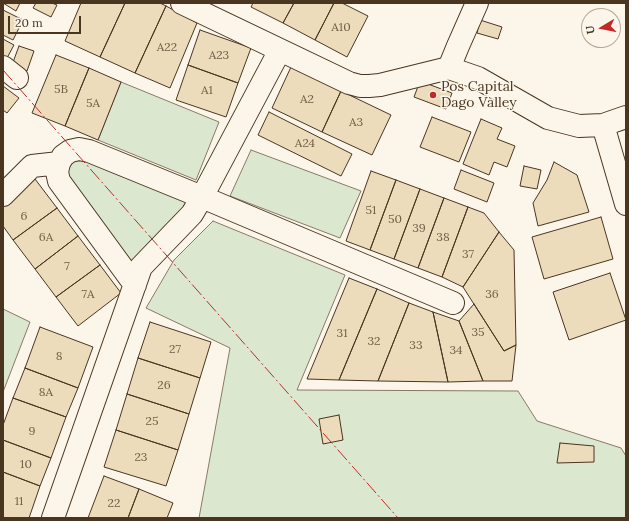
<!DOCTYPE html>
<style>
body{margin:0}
#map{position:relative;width:629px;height:521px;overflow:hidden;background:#fbf6e9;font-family:Lora,serif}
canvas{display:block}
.frame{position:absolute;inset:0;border:4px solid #4a3520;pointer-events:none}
.north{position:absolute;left:581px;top:8px;width:40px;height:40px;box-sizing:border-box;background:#fbf6e9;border:1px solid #b4a999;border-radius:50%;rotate:260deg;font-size:11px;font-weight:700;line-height:16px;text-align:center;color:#4a3520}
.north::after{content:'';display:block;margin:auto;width:14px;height:18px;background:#c62828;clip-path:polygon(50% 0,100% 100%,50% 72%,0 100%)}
.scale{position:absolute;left:8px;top:16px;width:73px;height:18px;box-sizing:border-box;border:2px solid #4a3520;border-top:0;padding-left:5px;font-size:12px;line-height:14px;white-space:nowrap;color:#4a3520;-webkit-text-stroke:3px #fbf6e9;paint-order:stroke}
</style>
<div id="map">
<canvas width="629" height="521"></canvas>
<div class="frame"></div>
<div class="north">U</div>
<div class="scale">20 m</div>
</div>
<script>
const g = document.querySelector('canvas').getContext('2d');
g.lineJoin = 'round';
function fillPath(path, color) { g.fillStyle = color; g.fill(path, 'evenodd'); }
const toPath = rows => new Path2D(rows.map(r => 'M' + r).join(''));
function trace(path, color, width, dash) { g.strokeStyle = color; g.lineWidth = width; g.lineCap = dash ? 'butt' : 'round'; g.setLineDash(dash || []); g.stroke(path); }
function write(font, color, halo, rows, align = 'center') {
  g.font = font + ' Lora,serif'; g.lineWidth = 3; g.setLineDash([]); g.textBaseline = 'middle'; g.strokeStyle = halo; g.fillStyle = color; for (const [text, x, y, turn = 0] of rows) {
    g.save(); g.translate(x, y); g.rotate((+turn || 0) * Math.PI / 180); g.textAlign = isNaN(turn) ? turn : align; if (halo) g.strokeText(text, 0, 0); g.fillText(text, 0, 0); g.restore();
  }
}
const green = toPath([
 [121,82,219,122,196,180,98,140,121,82],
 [251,150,361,191,340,238,230,196,251,150],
 [72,154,197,199,133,277,62,165,72,154],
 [213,221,345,275,297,390,518,391,537,421,621,448,626,456,626,518,199,518,230,348,146,308,174,260,213,221],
 [3,309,30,322,3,392,3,309]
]);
const building = toPath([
 [3,3,20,3,16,11,3,3],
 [36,3,52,3,57,5,51,17,33,8,36,3],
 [81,3,125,3,100,57,65,41,81,3],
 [125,3,160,3,166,6,135,73,100,57,125,3],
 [253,3,294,3,283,23,251,7,253,3],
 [294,3,334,3,315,40,283,23,294,3],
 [334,3,342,3,368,16,347,57,315,40,334,3],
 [166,6,197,23,170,88,135,73,166,6],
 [3,10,23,20,13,40,3,35,3,10],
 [480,20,502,27,498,39,477,33,480,20],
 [200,30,251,48,238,83,188,65,200,30],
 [3,39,14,45,7,58,3,56,3,39],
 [19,46,34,51,27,71,12,65,19,46],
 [56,55,89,68,65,126,32,113,56,55],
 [188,65,238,83,226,117,176,100,188,65],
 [291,67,341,91,322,132,272,108,291,67],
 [89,68,121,82,98,140,65,126,89,68],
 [420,81,452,93,446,109,414,97,420,81],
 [3,86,19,98,7,113,3,110,3,86],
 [341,91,391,115,372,155,322,132,341,91],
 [269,112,352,154,341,176,258,135,269,112],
 [432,117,471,132,459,162,420,147,432,117],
 [481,119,502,128,497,139,515,146,507,167,494,162,489,175,463,164,481,119],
 [554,162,577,175,589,212,538,226,533,203,547,180,554,162],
 [524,166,541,170,537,189,520,186,524,166],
 [461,170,494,183,487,202,454,189,461,170],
 [371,171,396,180,370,250,346,241,371,171],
 [35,179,57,208,13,240,3,226,3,204,35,179],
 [396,180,420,189,394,259,370,250,396,180],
 [420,189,444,198,418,268,394,259,420,189],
 [444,198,468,207,442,277,418,268,444,198],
 [468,207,484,213,499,232,463,287,442,277,468,207],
 [57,208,78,236,35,269,13,240,57,208],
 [601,217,613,259,544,279,532,237,601,217],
 [499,232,514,250,516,345,504,351,463,287,499,232],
 [78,236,100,265,56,297,35,269,78,236],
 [100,265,121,293,78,326,56,297,100,265],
 [610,273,626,320,569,340,553,292,610,273],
 [349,278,377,289,339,380,307,379,349,278],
 [377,289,409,303,378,381,339,380,377,289],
 [409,303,433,312,448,382,378,381,409,303],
 [474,304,504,351,516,345,512,381,483,381,459,321,474,304],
 [433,312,459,321,483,381,448,382,433,312],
 [150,322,211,342,200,378,138,358,150,322],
 [40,327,93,347,78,388,25,368,40,327],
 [138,358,200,378,189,414,127,394,138,358],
 [25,368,78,388,66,417,13,398,25,368],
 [127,394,189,414,178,450,116,430,127,394],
 [13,398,66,417,51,458,3,440,3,425,13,398],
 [339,415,343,440,323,444,319,419,339,415],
 [116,430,178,450,166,486,104,467,116,430],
 [3,440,51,458,40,486,3,472,3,440],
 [560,443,594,446,594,462,557,463,560,443],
 [3,472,40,486,29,518,3,518,3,472],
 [104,476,139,489,128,518,88,518,104,476],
 [139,489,173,503,167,518,128,518,139,489]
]);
const minor = toPath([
 [182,3,349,83,360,86,369,86,380,85,449,68,478,78,548,118,579,126,603,125,626,117],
 [3,67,17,78],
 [449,68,458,46,477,3],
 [603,125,626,204],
 [3,195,32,166,59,163],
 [135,285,59,181,57,172,59,163,63,156,70,151,79,149,89,151,202,197,453,303],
 [53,518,141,267,192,214,202,197,280,50]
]);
const power = toPath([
 [3,70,398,518]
]);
const markers = [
 [433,95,4,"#c62828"]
];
const numberNames = [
 ["A10",341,28],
 ["A22",167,48],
 ["A23",219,56],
 ["5B",61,90],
 ["A1",207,91],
 ["A2",307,100],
 ["5A",93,104],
 ["A3",356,123],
 ["A24",305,144],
 ["51",371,211],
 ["6",24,217],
 ["50",395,220],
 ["39",419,229],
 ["6A",46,238],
 ["38",443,238],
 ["37",468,255],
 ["7",67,267],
 ["7A",88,295],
 ["36",492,295],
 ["35",478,333],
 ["31",342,334],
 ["32",374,342],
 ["33",416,346],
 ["27",175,350],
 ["34",456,351],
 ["8",59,357],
 ["26",164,386],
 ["8A",46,393],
 ["25",152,422],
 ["9",32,432],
 ["23",141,458],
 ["10",26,465],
 ["11",19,502],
 ["22",114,504]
];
const poiNames = [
 ["Pos Capital",441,87],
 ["Dago Valley",441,103]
];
fillPath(green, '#dce7d0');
trace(green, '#887966', 1);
fillPath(building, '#ecdcbc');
trace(building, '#4a3520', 1);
trace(minor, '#4a3520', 24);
trace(minor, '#fbf6e9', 22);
trace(power, '#c62828', 1, [14, 3, 2, 3]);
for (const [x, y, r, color] of markers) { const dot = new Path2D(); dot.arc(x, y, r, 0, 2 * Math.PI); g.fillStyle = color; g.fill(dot); trace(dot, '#fbf6e9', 1.5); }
write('12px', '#725f47', null, numberNames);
write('14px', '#4a3520', '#fbf6e9', poiNames, 'left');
</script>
